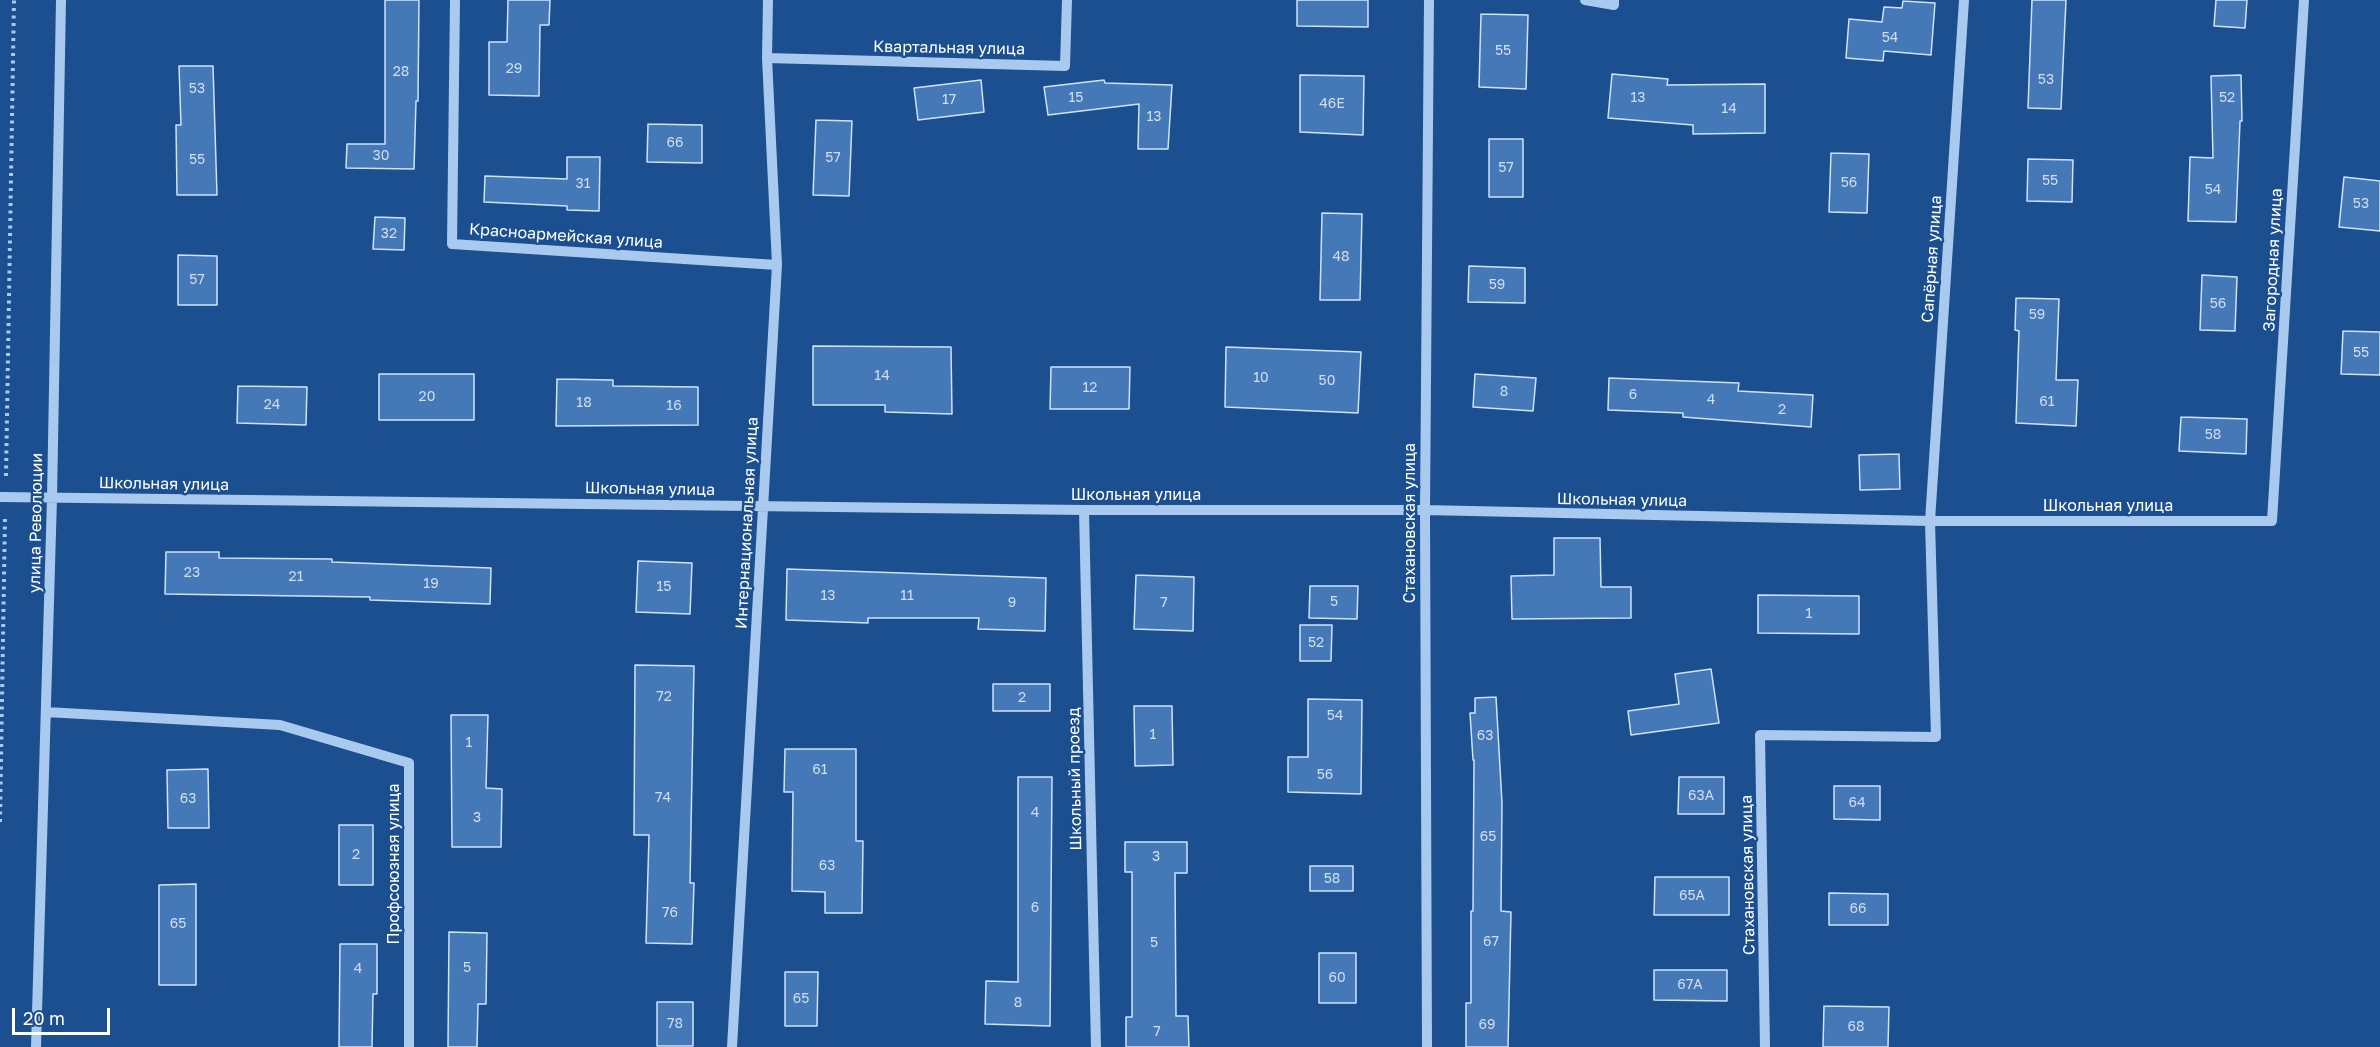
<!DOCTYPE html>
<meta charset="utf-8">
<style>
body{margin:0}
#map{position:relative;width:2380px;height:1047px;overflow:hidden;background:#1b4f8f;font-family:"Golos Text",sans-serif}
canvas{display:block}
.scale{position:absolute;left:12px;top:1008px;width:98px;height:27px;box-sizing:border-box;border:3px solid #fff;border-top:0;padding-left:8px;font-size:18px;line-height:21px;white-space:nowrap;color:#fff;-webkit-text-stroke:4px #1b4f8f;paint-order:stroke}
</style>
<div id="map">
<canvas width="2380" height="1047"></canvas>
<div class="scale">20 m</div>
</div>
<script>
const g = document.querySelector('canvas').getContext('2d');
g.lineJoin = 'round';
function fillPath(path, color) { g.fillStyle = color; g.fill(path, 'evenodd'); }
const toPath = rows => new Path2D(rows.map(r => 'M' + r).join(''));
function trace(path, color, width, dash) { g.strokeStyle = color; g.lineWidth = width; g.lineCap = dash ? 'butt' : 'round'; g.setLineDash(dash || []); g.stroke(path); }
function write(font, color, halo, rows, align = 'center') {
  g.font = font + ' "Golos Text",sans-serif'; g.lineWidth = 5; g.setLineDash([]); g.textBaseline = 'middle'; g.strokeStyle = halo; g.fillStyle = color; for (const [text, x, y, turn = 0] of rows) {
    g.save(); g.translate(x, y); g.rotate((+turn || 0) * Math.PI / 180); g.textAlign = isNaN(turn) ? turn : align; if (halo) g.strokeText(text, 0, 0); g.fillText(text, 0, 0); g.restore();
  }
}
const building = toPath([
 [385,0,419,0,418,101,416,101,414,169,346,168,347,144,385,144,385,0],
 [508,0,550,0,549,25,540,25,539,96,489,95,489,42,507,42,508,0],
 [1297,0,1368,0,1368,27,1297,26,1297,0],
 [2032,0,2066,0,2061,109,2028,108,2032,0],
 [2216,0,2247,0,2245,28,2214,26,2216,0],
 [1903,1,1935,3,1931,55,1884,51,1883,61,1846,58,1849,19,1882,22,1884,7,1902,8,1903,1],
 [1481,14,1528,15,1526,89,1479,87,1481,14],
 [179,66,213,66,217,195,177,195,176,125,181,125,179,66],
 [1612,74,1668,79,1667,85,1765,84,1765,133,1693,134,1693,125,1608,118,1612,74],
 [1300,75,1364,76,1363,135,1300,132,1300,75],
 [2241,75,2242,121,2240,121,2236,222,2188,221,2190,157,2213,158,2211,76,2241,75],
 [981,80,984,112,918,120,914,88,981,80],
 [1104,80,1105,83,1172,85,1168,149,1138,149,1139,104,1048,115,1044,87,1104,80],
 [816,120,852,121,849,196,813,195,816,120],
 [648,124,702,125,702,163,647,162,648,124],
 [1489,139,1523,139,1523,197,1489,197,1489,139],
 [1831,153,1869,154,1867,213,1829,212,1831,153],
 [567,157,600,157,599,211,567,210,567,206,484,202,485,176,567,179,567,157],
 [2028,159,2073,160,2072,202,2027,201,2028,159],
 [2344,177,2380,181,2380,231,2339,227,2344,177],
 [1322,213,1362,214,1360,300,1320,300,1322,213],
 [375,217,405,218,404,250,373,249,375,217],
 [178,255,217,256,217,305,178,305,178,255],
 [1469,266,1525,268,1525,303,1468,302,1469,266],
 [2202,275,2237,277,2235,331,2200,330,2202,275],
 [2016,298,2059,299,2056,380,2078,380,2076,426,2016,423,2019,331,2015,330,2016,298],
 [2343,331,2380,332,2380,375,2341,374,2343,331],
 [813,346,951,347,952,414,885,412,885,405,813,405,813,346],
 [1226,347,1361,352,1358,413,1225,407,1226,347],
 [1051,367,1130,367,1129,409,1050,409,1051,367],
 [379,374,474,374,474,420,379,420,379,374],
 [1475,374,1536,378,1533,411,1473,407,1475,374],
 [1609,378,1739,383,1738,391,1813,395,1811,427,1683,417,1683,413,1608,410,1609,378],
 [557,379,613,380,613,386,698,387,698,425,556,426,557,379],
 [238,386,307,387,306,425,237,423,238,386],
 [2181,417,2247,419,2246,454,2179,451,2181,417],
 [1899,454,1900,489,1860,490,1859,455,1899,454],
 [1554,538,1600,538,1601,587,1631,587,1631,618,1512,619,1511,576,1554,575,1554,538],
 [166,552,219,552,219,558,332,559,332,562,491,568,490,604,370,600,370,597,165,594,166,552],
 [638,561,692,563,690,614,636,612,638,561],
 [787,569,1046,578,1045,631,978,629,979,618,868,618,868,623,786,620,787,569],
 [1136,575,1194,577,1193,631,1134,629,1136,575],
 [1310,586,1358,586,1357,619,1309,618,1310,586],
 [1758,595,1859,596,1859,634,1758,633,1758,595],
 [1300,625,1332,625,1331,661,1300,661,1300,625],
 [635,665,694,666,690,883,694,883,692,944,646,943,649,835,634,835,635,665],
 [1711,669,1719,723,1631,735,1628,711,1679,704,1675,674,1711,669],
 [993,684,1050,684,1050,711,993,711,993,684],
 [1496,697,1502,803,1501,911,1511,912,1508,1047,1466,1047,1466,1003,1471,1003,1471,911,1473,911,1474,760,1473,760,1470,713,1475,713,1475,698,1496,697],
 [1308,699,1362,700,1361,794,1288,792,1288,757,1308,757,1308,699],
 [1134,706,1172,706,1173,765,1135,766,1134,706],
 [451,715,488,715,486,788,502,789,501,847,452,847,451,715],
 [785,749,856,749,856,841,863,841,862,913,825,913,825,892,792,891,793,792,784,792,785,749],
 [208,769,209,828,168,828,167,770,208,769],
 [1018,777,1052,777,1050,1026,985,1024,986,981,1018,982,1018,777],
 [1679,777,1724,777,1724,814,1678,814,1679,777],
 [1834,786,1880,786,1880,820,1834,819,1834,786],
 [339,825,373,825,373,885,339,885,339,825],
 [1125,842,1187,842,1187,873,1175,873,1176,1016,1188,1016,1189,1047,1126,1047,1126,1017,1132,1017,1132,872,1125,872,1125,842],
 [1310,866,1353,866,1353,891,1310,891,1310,866],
 [1655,877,1729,877,1729,915,1654,915,1655,877],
 [196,884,196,985,159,985,159,885,196,884],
 [1829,893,1888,894,1888,925,1829,925,1829,893],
 [449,932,487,933,486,1004,478,1004,477,1047,448,1047,449,932],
 [340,944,377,944,377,994,373,994,372,1047,339,1047,340,944],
 [1319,953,1356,953,1356,1003,1319,1003,1319,953],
 [1654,970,1727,970,1727,1001,1654,1000,1654,970],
 [785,972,818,972,817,1026,785,1026,785,972],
 [657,1002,693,1002,693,1046,657,1046,657,1002],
 [1824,1006,1889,1007,1888,1047,1823,1047,1824,1006]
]);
const path = toPath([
 [6,476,14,0],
 [0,822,5,517]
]);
const minor = toPath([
 [455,0,452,244,777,265],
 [1585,0,1614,5,1614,0],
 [767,58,1065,66,1067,0],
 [0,497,1084,510,1425,510,1930,521,2272,521,2304,0],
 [1084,510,1096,1047],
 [46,712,280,725,409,763,409,1047],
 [36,1047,52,498,61,0],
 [732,1047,777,265,767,58,768,0],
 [1427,1047,1425,510,1429,0],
 [1765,1047,1760,735,1936,737,1930,521,1964,0]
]);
const numberNames = [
 ["54",1890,38],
 ["55",1503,51],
 ["29",514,69],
 ["28",401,72],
 ["53",2046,80],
 ["53",197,89],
 ["15",1076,98],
 ["13",1638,98],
 ["52",2227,98],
 ["17",949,100],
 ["46Е",1332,104],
 ["14",1729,109],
 ["13",1154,117],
 ["66",675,143],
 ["30",381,156],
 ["57",833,158],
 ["55",197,160],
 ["57",1506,168],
 ["55",2050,181],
 ["56",1849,183],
 ["31",583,184],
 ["54",2213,190],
 ["53",2361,204],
 ["32",389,234],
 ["48",1341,257],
 ["57",197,280],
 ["59",1497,285],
 ["56",2218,304],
 ["59",2037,315],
 ["55",2361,353],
 ["14",882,376],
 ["10",1261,378],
 ["50",1327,381],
 ["12",1090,388],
 ["8",1504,392],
 ["6",1633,395],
 ["20",427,397],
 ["4",1711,400],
 ["61",2047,402],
 ["18",584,403],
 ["24",272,405],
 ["16",674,406],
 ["2",1782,410],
 ["58",2213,435],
 ["23",192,573],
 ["21",296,577],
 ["19",431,584],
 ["15",664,587],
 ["13",828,596],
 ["11",907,596],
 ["5",1334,602],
 ["9",1012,603],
 ["7",1164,603],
 ["1",1809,614],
 ["52",1316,643],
 ["72",664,697],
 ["2",1022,698],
 ["54",1335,716],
 ["1",1153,735],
 ["63",1485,736],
 ["1",469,743],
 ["61",820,770],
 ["56",1325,775],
 ["63А",1701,796],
 ["74",663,798],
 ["63",188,799],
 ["64",1857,803],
 ["4",1035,813],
 ["3",477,818],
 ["65",1488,837],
 ["2",356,855],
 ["3",1156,857],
 ["63",827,866],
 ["58",1332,879],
 ["65А",1692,896],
 ["6",1035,908],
 ["66",1858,909],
 ["76",670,913],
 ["65",178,924],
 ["67",1491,942],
 ["5",1154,943],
 ["5",467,968],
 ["4",358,969],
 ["60",1337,978],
 ["67А",1690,985],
 ["65",801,999],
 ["8",1018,1003],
 ["78",675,1024],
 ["69",1487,1025],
 ["68",1856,1027],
 ["7",1157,1032]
];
const streetNames = [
 ["Квартальная улица",949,48,1],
 ["Красноармейская улица",566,236,4],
 ["Сапёрная улица",1932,259,-86],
 ["Загородная улица",2273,260,-87],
 ["Школьная улица",164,484,1],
 ["Школьная улица",650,489,1],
 ["Школьная улица",1136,495],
 ["Школьная улица",1622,500,1],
 ["Школьная улица",2108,506],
 ["улица Революции",36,523,-89],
 ["Интернациональная улица",747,523,-87],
 ["Стахановская улица",1410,523,-90],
 ["Школьный проезд",1075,779,-91],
 ["Профсоюзная улица",394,864,-90],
 ["Стахановская улица",1748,875,-91]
];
fillPath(building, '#4478b7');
trace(building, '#cfe3fa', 1.5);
trace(path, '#a9c9ee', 4, [3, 4.5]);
trace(minor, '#a9c9ee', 10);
write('14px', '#d0dded', null, numberNames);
write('16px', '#fff', '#1b4f8f', streetNames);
</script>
